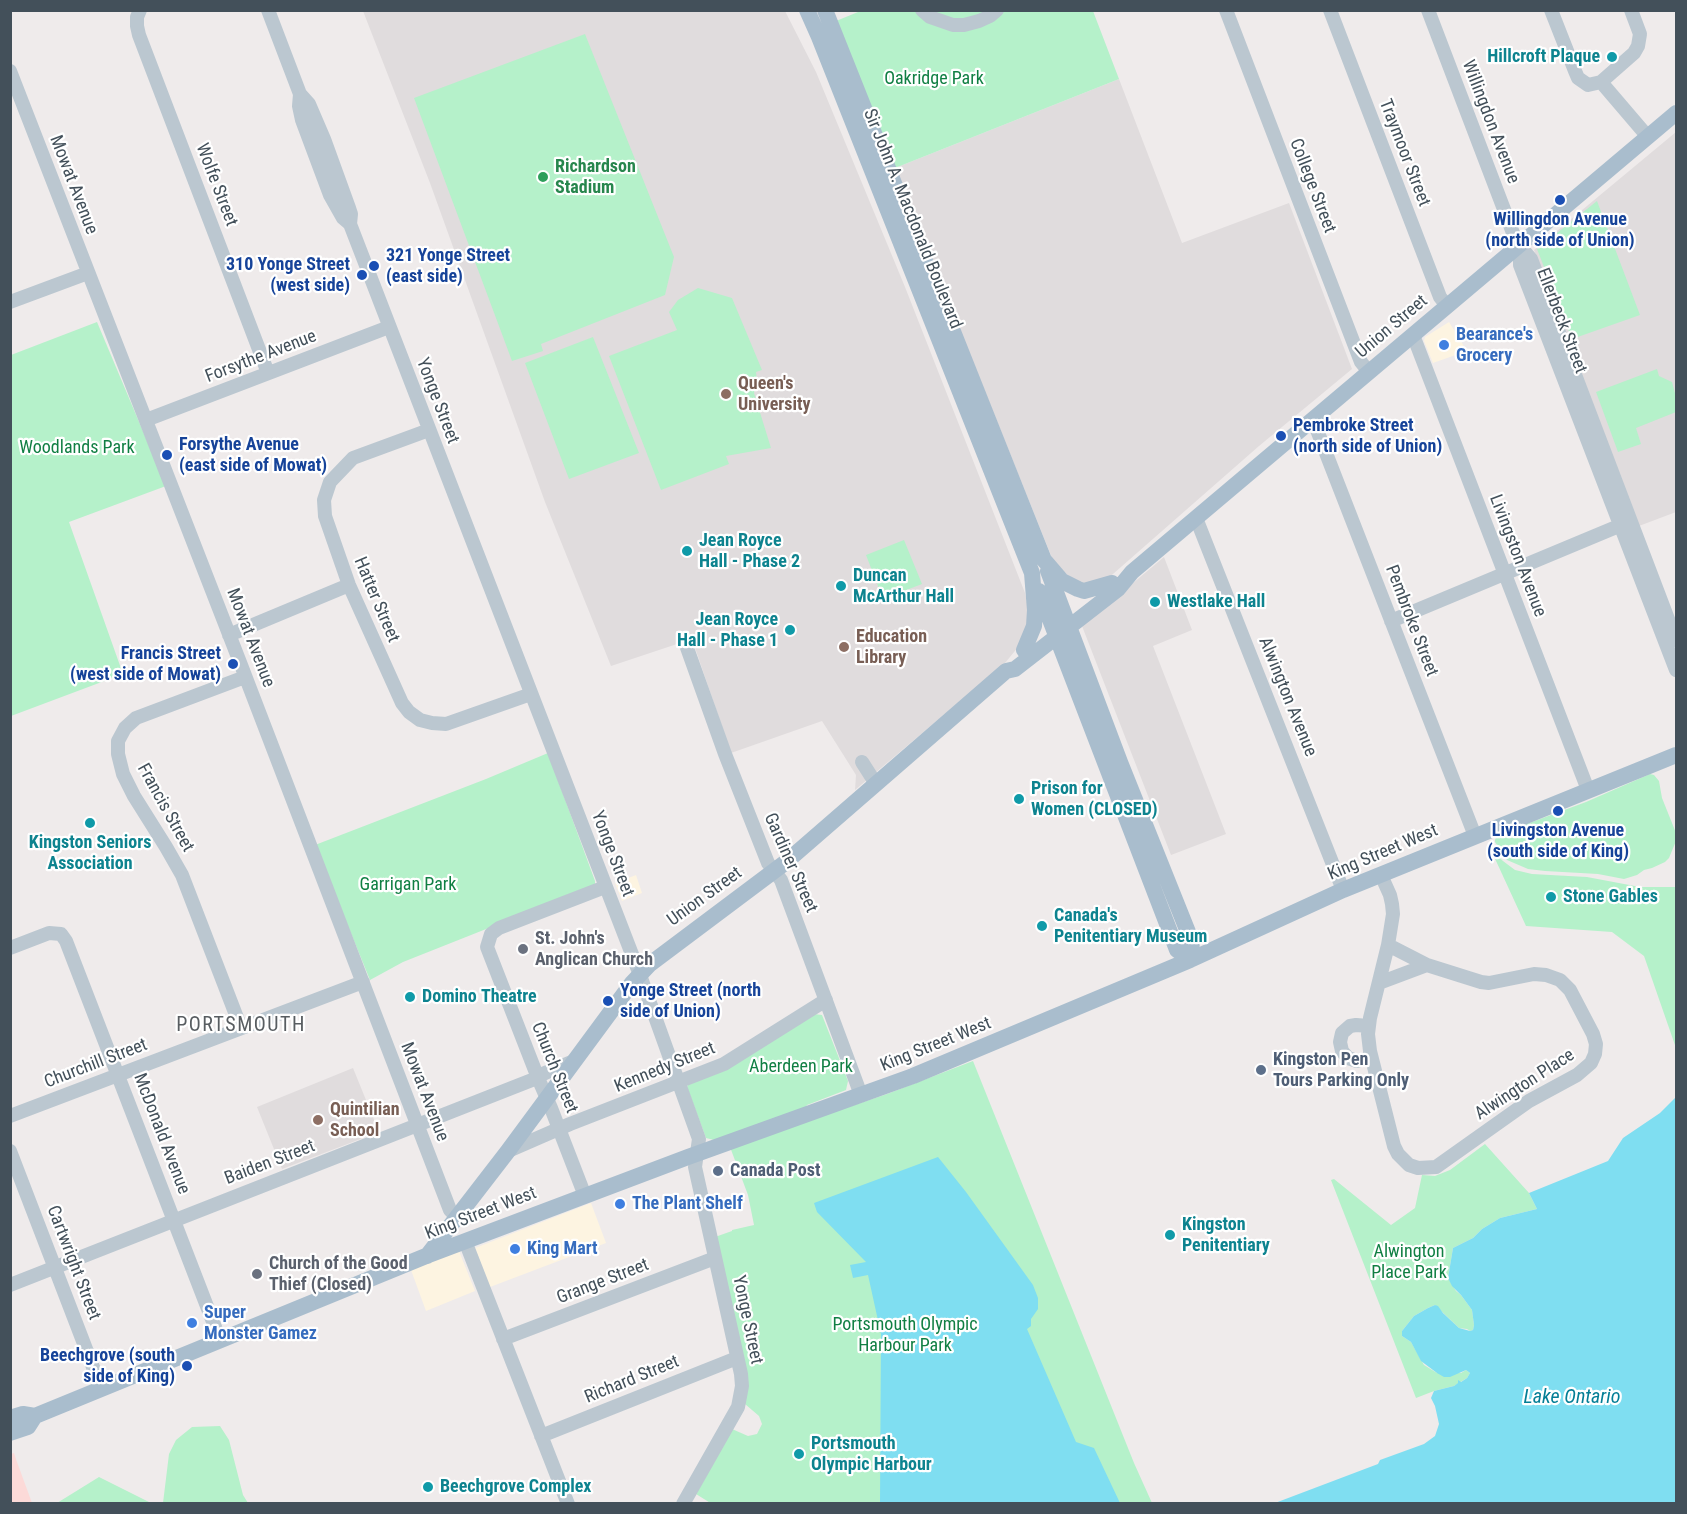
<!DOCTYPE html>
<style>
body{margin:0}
#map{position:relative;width:1687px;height:1514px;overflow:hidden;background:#efebeb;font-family:"Roboto Condensed",sans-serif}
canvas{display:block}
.frame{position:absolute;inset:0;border:12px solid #43505a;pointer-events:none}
</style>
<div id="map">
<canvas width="1687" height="1514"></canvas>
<div class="frame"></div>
</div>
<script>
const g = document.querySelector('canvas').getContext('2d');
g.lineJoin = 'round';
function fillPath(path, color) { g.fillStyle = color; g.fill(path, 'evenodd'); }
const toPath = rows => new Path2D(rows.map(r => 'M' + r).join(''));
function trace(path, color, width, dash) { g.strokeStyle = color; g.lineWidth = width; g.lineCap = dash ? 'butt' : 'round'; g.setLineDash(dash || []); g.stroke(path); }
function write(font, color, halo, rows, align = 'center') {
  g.font = font + ' "Roboto Condensed",sans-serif'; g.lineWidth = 4.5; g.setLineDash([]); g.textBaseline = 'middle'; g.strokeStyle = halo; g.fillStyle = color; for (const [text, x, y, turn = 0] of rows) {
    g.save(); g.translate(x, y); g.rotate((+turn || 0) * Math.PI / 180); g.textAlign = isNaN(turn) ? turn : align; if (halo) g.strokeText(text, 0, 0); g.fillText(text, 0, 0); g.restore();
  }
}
const commercial = toPath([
 [1449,322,1467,351,1433,363,1424,341,1425,337],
 [636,875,642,893,622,901,615,883],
 [591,1203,606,1243,490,1287,475,1248],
 [459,1251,475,1291,426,1311,411,1270]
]);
const education = toPath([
 [363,11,785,11,816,72,905,287,1025,593,1030,617,1028,635,1005,663,855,790,856,775,822,721,731,753,692,639,611,666,545,502,430,183],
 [1119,79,1182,243,1289,203,1352,369,1259,446,1105,581,1080,586,1054,563,895,168],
 [1676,132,1676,512,1639,526,1534,250],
 [1164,557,1192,630,1153,646,1226,834,1171,855,1082,626],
 [353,1068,379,1132,282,1169,257,1107]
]);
const medical = toPath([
 [14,1453,17,1462,32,1503,11,1503,11,1454]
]);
const green = toPath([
 [863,10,1093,11,1119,79,895,168,836,21],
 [585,34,674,257,665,295,541,344,543,351,512,361,414,98],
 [1597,201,1640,315,1572,339,1537,249],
 [698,288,732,298,762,370,756,372,757,381,754,393,771,448,726,456,729,464,661,490,609,356,677,330,669,312,678,300],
 [97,322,166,486,69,522,123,674,11,716,11,355],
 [593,337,639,453,569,479,525,363],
 [1657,369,1659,376,1672,382,1676,397,1676,412,1636,428,1641,444,1618,452,1596,392],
 [904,540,922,584,883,599,866,555],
 [548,753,595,881,595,884,592,887,403,962,370,980,315,845,486,779],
 [1650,774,1654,775,1659,781,1662,798,1676,833,1676,841,1669,858,1665,862,1652,868,1644,870,1637,875,1624,879,1598,874,1545,871,1528,869,1507,860,1495,842,1495,840,1497,835,1586,802],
 [1491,850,1503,861,1515,870,1532,874,1587,877,1640,887,1676,887,1676,1048,1644,956,1612,932,1526,926],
 [814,1014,822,1015,848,1081,846,1090,807,1105,806,1107,714,1140,706,1138,687,1087,688,1085],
 [973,1061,1134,1463,1152,1503,712,1504,696,1494,732,1429,748,1436,757,1434,762,1424,759,1416,745,1404,715,1237,732,1231,732,1230,754,1225,748,1195,730,1147,887,1094],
 [1485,1144,1529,1193,1537,1209,1500,1218,1482,1229,1473,1238,1453,1248,1448,1278,1456,1291,1461,1295,1472,1310,1474,1325,1473,1330,1470,1331,1467,1329,1459,1328,1435,1305,1428,1308,1414,1316,1402,1331,1402,1336,1411,1342,1424,1365,1437,1373,1461,1373,1466,1370,1470,1373,1467,1378,1454,1386,1434,1391,1416,1398,1331,1180,1334,1179,1391,1225,1415,1208,1422,1175,1435,1176,1450,1170],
 [220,1426,229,1440,243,1495,248,1503,163,1503,169,1454,176,1440,192,1427],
 [99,1477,151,1503,57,1503]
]);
const water = toPath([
 [1676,1097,1676,1503,1275,1503,1378,1464,1380,1460,1424,1444,1435,1436,1439,1424,1435,1406,1431,1398,1434,1391,1454,1386,1458,1383,1458,1380,1461,1382,1467,1378,1470,1373,1466,1370,1450,1377,1444,1377,1437,1373,1421,1361,1411,1342,1402,1336,1402,1331,1414,1316,1428,1308,1435,1305,1438,1306,1443,1313,1459,1328,1470,1331,1473,1330,1474,1325,1472,1310,1461,1295,1452,1286,1448,1278,1453,1248,1473,1238,1482,1229,1500,1218,1537,1209,1529,1193,1608,1161,1623,1138,1660,1113],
 [938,1157,966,1192,1033,1285,1038,1298,1038,1309,1031,1319,1031,1326,1027,1329,1076,1442,1094,1448,1120,1503,880,1503,881,1334,868,1275,853,1278,850,1265,866,1262,817,1212,814,1203]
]);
const minor = toPath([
 [140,10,137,17,137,26,139,35,268,373],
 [268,10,300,94,309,104,324,139,349,208,351,214,350,224,640,975,699,1139,695,1167,741,1374,742,1386,738,1407,683,1504],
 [922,10,930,17,953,25,964,25,979,21,990,16,997,10],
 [1226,10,1361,362,1369,372],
 [1330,10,1440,297,1447,306],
 [1428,10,1513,233,1520,246,1531,259,1676,640],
 [1551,10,1575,71,1578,78,1588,85,1601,82,1634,53,1638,46,1640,34,1631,10],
 [10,71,241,665,450,1210,457,1217],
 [1601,82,1648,137],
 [300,94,299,106,302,120,330,195,343,218,350,224],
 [1520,246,1520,265,1676,670],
 [10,302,88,273],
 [1413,335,1588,790],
 [146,420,389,327],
 [1312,420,1317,430,1475,836],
 [429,430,353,458,330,482,324,500,325,516,349,585,402,703,409,712,420,720,432,723,446,724,531,694],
 [1196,518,1343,890],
 [1391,621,1626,523],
 [229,635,349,585],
 [686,645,725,754,768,863,781,880,861,1095],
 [862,762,876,784],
 [1381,875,1390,895,1392,904,1393,914,1388,945],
 [1388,945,1427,965,1481,982,1489,983,1534,974,1546,975,1560,980,1570,990,1593,1034,1596,1044,1595,1054,1591,1063,1577,1075,1529,1101,1436,1167,1418,1168,1409,1165,1398,1154,1394,1146,1370,1051,1368,1034,1370,1018,1388,945],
 [10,948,49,933,61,934,66,941,220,1340],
 [1379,983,1427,965],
 [1369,1026,1356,1025,1350,1026,1342,1033,1340,1042,1342,1051,1348,1058,1357,1061,1371,1058],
 [241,1028,182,875,166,847,134,796,123,774,118,754,118,741,125,728,136,718,245,677],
 [10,1116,363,982],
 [10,1151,101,1388],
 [508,1151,570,1124,724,1064,826,1000],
 [585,1196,551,1108,538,1078,487,947,491,934,499,928,605,887],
 [465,1241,568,1504],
 [10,1285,532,1080,545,1073,574,1061],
 [503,1339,715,1258],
 [541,1436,737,1358]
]);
const major = toPath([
 [807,10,819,37,1032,573,1035,610,1034,626,1024,650],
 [825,10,1044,560,1062,581,1078,589,1084,591,1112,583],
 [1048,571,1120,762,1192,942,1190,960],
 [1039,591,1177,950,1190,960],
 [427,1256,508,1151,632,983,650,964,786,862,1006,671,1015,669,1118,589,1132,572,1676,113],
 [10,1418,23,1414,35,1416,426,1256,688,1157,913,1076,1190,960,1343,890,1676,755],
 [10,1433,28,1427,35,1416]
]);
const markers = [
 [1612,57,6,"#0f9aa8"],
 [543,177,6,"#2e9e5b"],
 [1560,200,6,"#1a4fb4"],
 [374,266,6,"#1a4fb4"],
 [362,275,6,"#1a4fb4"],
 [1444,345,6,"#3f7fe0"],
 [726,394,6,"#8d6e63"],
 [1281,436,6,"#1a4fb4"],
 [167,455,6,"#1a4fb4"],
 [687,551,6,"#0f9aa8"],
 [841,586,6,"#0f9aa8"],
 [1155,602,6,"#0f9aa8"],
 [790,630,6,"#0f9aa8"],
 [844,647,6,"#8d6e63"],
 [233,664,6,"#1a4fb4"],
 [1019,799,6,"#0f9aa8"],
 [1558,811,6,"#1a4fb4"],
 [90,823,6,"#0f9aa8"],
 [1551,897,6,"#0f9aa8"],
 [1042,926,6,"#0f9aa8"],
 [523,949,6,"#6b7280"],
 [410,997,6,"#0f9aa8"],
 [608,1001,6,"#1a4fb4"],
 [1261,1070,6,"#5c6f8a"],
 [318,1120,6,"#8d6e63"],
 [718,1171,6,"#5c6f8a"],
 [620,1204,6,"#3f7fe0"],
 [1170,1235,6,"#0f9aa8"],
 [515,1249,6,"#3f7fe0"],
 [257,1274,6,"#6b7280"],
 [192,1323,6,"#3f7fe0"],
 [187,1366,6,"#1a4fb4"],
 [799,1454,6,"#0f9aa8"],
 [428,1487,6,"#0f9aa8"]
];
const cultureNames = [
 ["Hillcroft Plaque",1600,57,"right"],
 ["Jean Royce",699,541],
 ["Hall - Phase 2",699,562],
 ["Duncan",853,576],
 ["McArthur Hall",853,597],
 ["Westlake Hall",1167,602],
 ["Jean Royce",778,620,"right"],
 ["Hall - Phase 1",778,641,"right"],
 ["Prison for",1031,789],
 ["Women (CLOSED)",1031,810],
 ["Kingston Seniors",90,843,"center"],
 ["Association",90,864,"center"],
 ["Stone Gables",1563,897],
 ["Canada's",1054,916],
 ["Penitentiary Museum",1054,937],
 ["Domino Theatre",422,997],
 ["Kingston",1182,1225],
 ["Penitentiary",1182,1246],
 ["Portsmouth",811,1444],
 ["Olympic Harbour",811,1465],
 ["Beechgrove Complex",440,1487]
];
const parkNames = [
 ["Oakridge Park",934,79],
 ["Woodlands Park",77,448],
 ["Garrigan Park",408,885],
 ["Aberdeen Park",801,1067],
 ["Alwington",1409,1252],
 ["Place Park",1409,1273],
 ["Portsmouth Olympic",905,1325],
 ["Harbour Park",905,1346]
];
const streetNames = [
 ["Willingdon Avenue",1490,122,69],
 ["Traymoor Street",1404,153,69],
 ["Mowat Avenue",73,185,69],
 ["Wolfe Street",216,185,69],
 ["College Street",1312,186,69],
 ["Sir John A. Macdonald Boulevard",912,219,68],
 ["Ellerbeck Street",1561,321,69],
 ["Union Street",1392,327,-40],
 ["Forsythe Avenue",261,357,-21],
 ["Yonge Street",437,401,69],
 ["Livingston Avenue",1517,556,69],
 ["Hatter Street",376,600,67],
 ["Pembroke Street",1411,621,69],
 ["Mowat Avenue",250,638,69],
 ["Alwington Avenue",1287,697,68],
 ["Francis Street",165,808,61],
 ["King Street West",1383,853,-23],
 ["Yonge Street",612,854,69],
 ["Gardiner Street",790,863,66],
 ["Union Street",705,897,-36],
 ["King Street West",936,1045,-22],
 ["Churchill Street",96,1064,-21],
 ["Church Street",554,1068,68],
 ["Kennedy Street",665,1068,-22],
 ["Alwington Place",1525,1085,-33],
 ["Mowat Avenue",424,1092,69],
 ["McDonald Avenue",161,1134,69],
 ["Baiden Street",270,1163,-21],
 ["King Street West",481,1214,-21],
 ["Cartwright Street",73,1263,69],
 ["Grange Street",603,1282,-21],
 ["Yonge Street",747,1320,78],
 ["Richard Street",632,1380,-22]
];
const leisureNames = [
 ["Richardson",555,167],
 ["Stadium",555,188]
];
const transitNames = [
 ["Willingdon Avenue",1560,220,"center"],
 ["(north side of Union)",1560,241,"center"],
 ["321 Yonge Street",386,256],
 ["(east side)",386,277],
 ["310 Yonge Street",350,265,"right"],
 ["(west side)",350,286,"right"],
 ["Pembroke Street",1293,426],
 ["(north side of Union)",1293,447],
 ["Forsythe Avenue",179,445],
 ["(east side of Mowat)",179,466],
 ["Francis Street",221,654,"right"],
 ["(west side of Mowat)",221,675,"right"],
 ["Livingston Avenue",1558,831,"center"],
 ["(south side of King)",1558,852,"center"],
 ["Yonge Street (north",620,991],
 ["side of Union)",620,1012],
 ["Beechgrove (south",175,1356,"right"],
 ["side of King)",175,1377,"right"]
];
const shopNames = [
 ["Bearance's",1456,335],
 ["Grocery",1456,356],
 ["The Plant Shelf",632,1204],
 ["King Mart",527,1249],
 ["Super",204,1313],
 ["Monster Gamez",204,1334]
];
const educationNames = [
 ["Queen's",738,384],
 ["University",738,405],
 ["Education",856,637],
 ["Library",856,658],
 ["Quintilian",330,1110],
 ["School",330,1131]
];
const worshipNames = [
 ["St. John's",535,939],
 ["Anglican Church",535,960],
 ["Church of the Good",269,1264],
 ["Thief (Closed)",269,1285]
];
const serviceNames = [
 ["Kingston Pen",1273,1060],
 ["Tours Parking Only",1273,1081],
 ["Canada Post",730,1171]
];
const neighbourhoodNames = [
 ["PORTSMOUTH",241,1026]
];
const waterNames = [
 ["Lake Ontario",1572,1398]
];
fillPath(commercial, '#fdf4e1');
fillPath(education, '#e0dcdd');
fillPath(medical, '#fcdad8');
fillPath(green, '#b5f1ca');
fillPath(water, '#7fdef1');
trace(minor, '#bbc7d0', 14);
trace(major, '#a9bdcd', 16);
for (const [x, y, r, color] of markers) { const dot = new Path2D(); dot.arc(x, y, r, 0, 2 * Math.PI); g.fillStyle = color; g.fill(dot); trace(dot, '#fff', 2); }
write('bold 18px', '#0d838f', '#fff', cultureNames, 'left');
write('18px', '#107f43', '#fff', parkNames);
write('18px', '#43505a', '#fff', streetNames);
write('bold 18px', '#27864d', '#fff', leisureNames, 'left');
write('bold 18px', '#164399', '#fff', transitNames, 'left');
write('bold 18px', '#366cbe', '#fff', shopNames, 'left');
write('bold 18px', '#785e54', '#fff', educationNames, 'left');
write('bold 18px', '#5b616d', '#fff', worshipNames, 'left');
write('bold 18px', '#4e5e75', '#fff', serviceNames, 'left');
g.letterSpacing = '1.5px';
write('20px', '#585d61', '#fff', neighbourhoodNames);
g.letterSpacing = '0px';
write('italic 20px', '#047e96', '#fff', waterNames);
</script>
